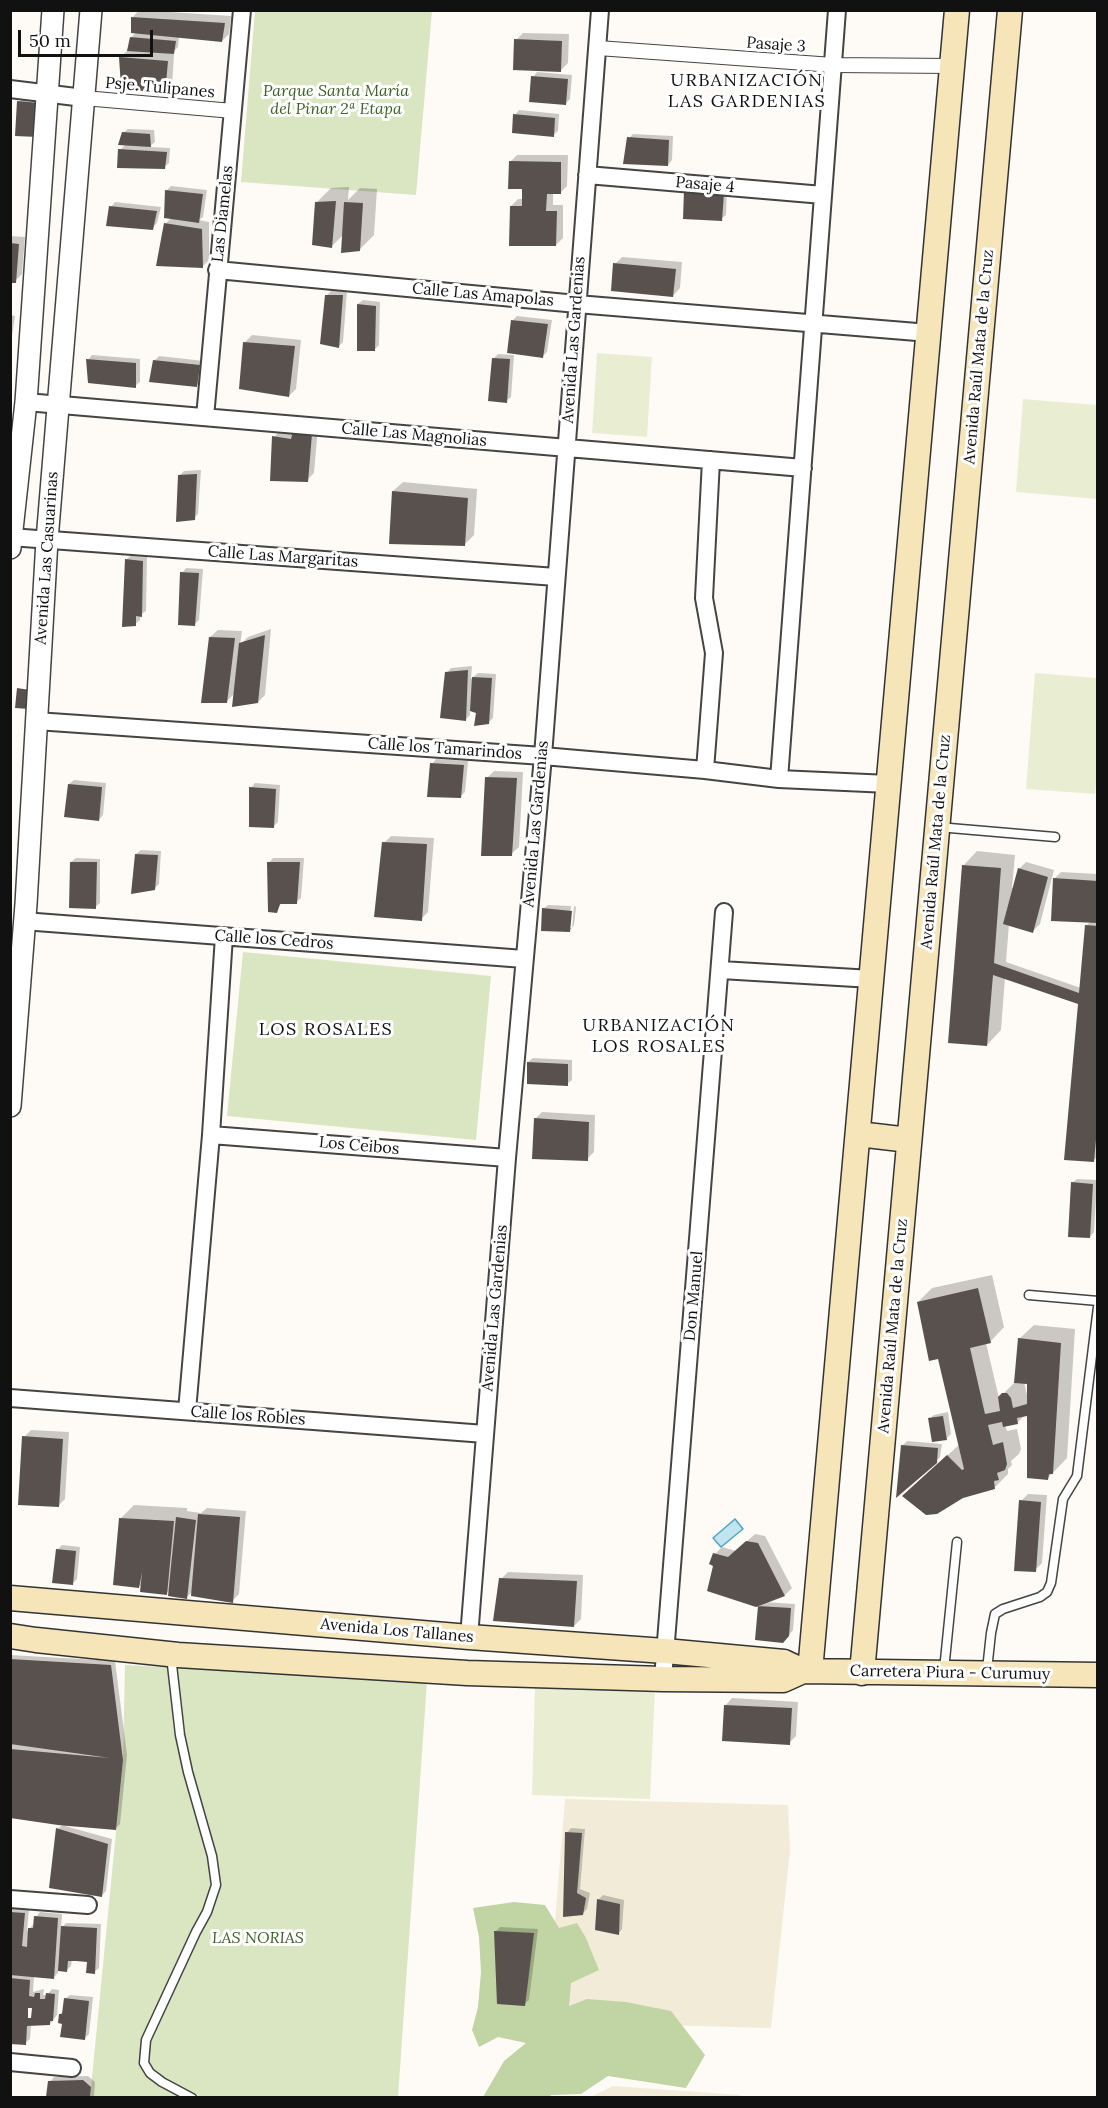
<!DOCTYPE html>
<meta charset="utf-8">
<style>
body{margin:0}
#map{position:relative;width:1108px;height:2108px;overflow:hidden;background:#fefbf6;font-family:Lora,serif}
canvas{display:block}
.frame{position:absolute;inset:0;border:12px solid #111;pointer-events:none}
.scale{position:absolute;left:18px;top:30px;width:135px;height:27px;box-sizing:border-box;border:3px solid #111;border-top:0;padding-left:8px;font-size:18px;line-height:21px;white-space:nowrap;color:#111;-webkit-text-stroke:4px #fff;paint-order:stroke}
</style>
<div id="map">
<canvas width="1108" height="2108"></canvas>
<div class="frame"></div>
<div class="scale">50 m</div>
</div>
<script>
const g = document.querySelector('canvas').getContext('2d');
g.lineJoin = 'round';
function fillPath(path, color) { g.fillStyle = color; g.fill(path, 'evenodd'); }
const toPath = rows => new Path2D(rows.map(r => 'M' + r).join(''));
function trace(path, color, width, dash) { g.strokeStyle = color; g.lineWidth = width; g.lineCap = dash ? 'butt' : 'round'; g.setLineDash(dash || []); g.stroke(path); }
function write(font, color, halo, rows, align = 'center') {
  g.font = font + ' Lora,serif'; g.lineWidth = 6; g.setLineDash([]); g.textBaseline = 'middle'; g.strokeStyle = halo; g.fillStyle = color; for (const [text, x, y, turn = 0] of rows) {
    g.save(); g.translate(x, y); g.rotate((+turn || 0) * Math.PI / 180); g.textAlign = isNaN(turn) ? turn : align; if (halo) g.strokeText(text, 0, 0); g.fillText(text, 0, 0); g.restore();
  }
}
const farmland = toPath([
 [565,1799,788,1805,790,1851,771,2028,547,2022],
 [613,2086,741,2095,741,2097,591,2097]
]);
const green = toPath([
 [255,11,432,11,416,195,241,182],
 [243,952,491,976,476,1140,227,1116],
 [125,1665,427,1681,398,2097,90,2098,123,1760]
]);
const forest = toPath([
 [514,1902,545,1905,559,1928,577,1923,586,1938,599,1970,571,1983,569,2006,587,1999,626,2002,671,2011,705,2055,686,2088,608,2076,581,2094,551,2095,550,2098,483,2097,504,2061,526,2043,498,2037,479,2047,472,2030,478,2007,481,1972,479,1937,473,1908]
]);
const pitch = toPath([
 [597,353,652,357,647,437,592,433],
 [1023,399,1097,405,1097,499,1016,492],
 [1035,673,1097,678,1098,764,1095,794,1026,789],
 [535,1685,655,1689,650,1799,532,1795]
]);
const water = toPath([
 [735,1519,743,1529,721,1547,713,1538,735,1519]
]);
const shadow = toPath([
 [139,10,231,16,229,34,222,41,179,37,178,47,171,54,174,54,172,86,165,93,120,58,127,51,131,38,136,32,133,17],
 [523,33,569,34,568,63,561,70,516,40],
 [537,72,572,75,570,99,566,103,533,77],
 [28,92,48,94,47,126,19,102],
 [519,110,559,114,558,131,553,135,515,115],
 [128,129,154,130,155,142,149,147,170,148,169,163,164,167,120,150,126,144,123,133],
 [633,134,673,136,672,160,668,165,629,138],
 [517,155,568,155,567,186,560,193,553,193,553,205,563,205,563,238,556,245,511,206,518,199,523,199,523,188,510,162],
 [171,186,207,190,203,217,199,220,209,222,209,260,202,267,166,223,171,218,166,191],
 [349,187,348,200,360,188,377,189,374,235,360,249,344,234,332,246,317,202,331,188],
 [727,189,726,215,721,219,686,191],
 [115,202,161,207,157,223,152,228,111,207],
 [10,236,25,237,22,274,15,281,10,281],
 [622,257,682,262,680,288,673,296,615,264],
 [331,291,347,291,343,342,339,346,326,296],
 [363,300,380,302,379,345,374,350,358,304],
 [10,315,15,316,10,349],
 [517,316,552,320,547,352,543,356,513,320],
 [252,335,301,340,296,389,289,396,245,342],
 [498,354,514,355,511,397,506,401,493,359],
 [92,355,140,359,140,382,135,386,88,360],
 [159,356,204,361,201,380,197,385,154,361],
 [318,427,314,473,307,480,274,437,281,430],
 [201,470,198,514,194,518,180,475,184,471],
 [403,482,477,489,474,535,464,545,393,491],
 [131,555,147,557,146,611,140,615,140,620,135,624,126,560],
 [186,568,203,569,199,620,194,625,182,573],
 [271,629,265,695,258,702,235,693,227,701,210,637,218,630,242,631,240,645,248,637],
 [472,666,471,679,478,673,496,674,493,718,488,723,477,712,470,710,470,715,466,719,447,673,451,668],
 [436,759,468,761,465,792,460,797,432,764],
 [494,771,523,772,519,847,511,854,487,778],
 [74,780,106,783,103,815,99,820,69,784],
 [255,783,280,785,278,822,274,826,251,788],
 [391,836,434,838,428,912,421,919,384,843],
 [141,850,161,851,159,884,155,888,136,854],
 [977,851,1015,855,1012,888,1014,888,1019,869,1026,862,1054,870,1040,924,1033,931,1009,924,1006,962,1081,988,1086,926,1090,922,1054,879,1061,872,1098,874,1098,1156,1093,1161,1079,1002,1005,978,1001,1030,987,1045,963,866],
 [76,858,100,859,100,903,95,907,71,862],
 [273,858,304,858,301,898,296,902,282,902,276,912,269,863],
 [548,905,571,906,569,928,572,928,570,930,543,909],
 [574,906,576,907,574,925,572,928],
 [533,1058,572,1060,572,1080,567,1084,528,1062],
 [542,1112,595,1115,594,1152,587,1159,535,1119],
 [1077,1179,1097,1180,1094,1232,1090,1237,1072,1183],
 [992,1275,1004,1327,990,1342,986,1343,999,1398,1016,1381,1019,1339,1034,1325,1075,1329,1067,1458,1047,1479,1029,1414,1025,1415,1017,1423,1005,1425,1007,1431,1017,1429,1021,1449,1019,1454,1011,1461,1012,1465,1008,1469,1008,1474,994,1488,918,1482,960,1444,940,1358,918,1302,932,1288],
 [1024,1382,1029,1382,1027,1395],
 [948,1412,951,1434,947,1438,933,1441,929,1419,934,1415],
 [31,1430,69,1432,65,1499,58,1506,24,1437],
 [907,1441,942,1444,940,1457,935,1462,902,1446],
 [1028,1494,1047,1495,1042,1563,1035,1570,1021,1501],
 [134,1505,187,1508,187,1511,201,1513,207,1508,246,1511,239,1594,232,1601,193,1591,187,1597,170,1590,166,1593,142,1586,114,1584,120,1519],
 [755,1534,765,1536,792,1588,785,1595,764,1602,795,1604,793,1630,788,1637,756,1639,760,1604,715,1565,715,1554,722,1547,736,1551],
 [62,1545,80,1547,77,1579,73,1583,57,1550],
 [508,1572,583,1575,581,1619,574,1626,501,1579],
 [10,1655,115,1661,127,1755,120,1824,116,1828,65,1826,112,1839,106,1891,102,1895,58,1829,63,1824,10,1817],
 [732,1698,798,1702,796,1736,789,1743,725,1706],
 [571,1828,585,1829,580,1889,590,1893,587,1909,582,1914,564,1916,567,1833],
 [603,1895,624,1900,622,1929,618,1934,598,1900],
 [10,1907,29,1909,27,1931,34,1924,36,1917,40,1912,62,1914,61,1928,66,1923,101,1924,99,1968,94,1972,89,1961,72,1960,71,1966,67,1970,58,1970,58,1973,53,1978,34,1976,33,1992,44,1989,43,1995,47,1995,52,1989,59,1990,57,2015,50,2024,31,2025,30,2039,25,2043,10,2042],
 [27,2006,34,2007,33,2020,26,2019],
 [500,1927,538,1929,529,2000,524,2004,495,1932],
 [70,1995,93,1997,89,2034,85,2038,64,2022,60,2014,64,2011,65,1999],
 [88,2076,95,2082,94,2098,47,2098,50,2082,54,2077]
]);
const building = toPath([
 [131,17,225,23,222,42,131,33],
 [130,37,176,41,174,54,127,51],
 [514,39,562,41,561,72,513,70],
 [119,57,168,61,165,95,121,87],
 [531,76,568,79,566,105,529,102],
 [17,101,39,103,38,137,15,136],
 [513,114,555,118,554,137,512,133],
 [122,132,150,134,151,147,118,145],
 [627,137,669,140,668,166,623,164],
 [118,149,167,152,165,169,117,168],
 [509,161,561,162,561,194,547,194,546,211,557,211,556,246,509,246,510,206,522,206,522,189,508,189],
 [165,190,203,194,199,223,164,218],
 [684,190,724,193,722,221,683,219],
 [336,201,332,248,312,245,315,202],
 [344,202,363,203,360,251,341,253],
 [109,206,157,211,153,230,106,226],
 [164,223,202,229,203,268,156,266],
 [10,243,19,244,16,283,10,283],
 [613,263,676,269,673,297,611,291],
 [325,295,343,295,339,348,320,344],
 [357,304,376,306,375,351,357,351],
 [511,320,548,324,543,358,507,353],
 [243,342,295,346,289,397,239,389],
 [492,358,510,359,507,403,488,401],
 [86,359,136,363,136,388,88,383],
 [153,360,200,365,197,387,149,382],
 [293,431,312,434,308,482,270,481,272,436,291,439],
 [197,474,195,520,176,522,178,475],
 [392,491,468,498,465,546,389,544],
 [125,559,143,561,142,617,136,616,136,626,122,627],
 [180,572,199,573,195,626,178,625],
 [265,635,258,703,232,707,239,643],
 [209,637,235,638,227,703,201,703],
 [468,670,466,721,440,718,445,672],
 [472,677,492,678,489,724,474,726,476,713,470,711],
 [17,688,30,690,29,709,15,708],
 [430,763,464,765,461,798,427,797],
 [485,777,517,778,512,856,481,856],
 [68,784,102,787,99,821,64,817],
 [249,787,276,789,274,828,249,827],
 [382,842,427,844,422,921,374,917],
 [135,854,158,855,155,890,131,894],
 [70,862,97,862,96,909,69,908],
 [267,862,300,862,297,904,280,904,277,913,268,912],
 [962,865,1001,868,994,963,1079,993,1085,925,1098,926,1098,1117,1094,1162,1064,1160,1078,1004,993,975,987,1046,948,1043],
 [1018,868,1048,877,1033,933,1003,924],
 [1053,878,1098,881,1098,923,1051,921],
 [542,908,572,911,570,932,541,931],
 [527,1062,568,1064,568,1086,527,1084],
 [534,1118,589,1122,588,1161,532,1159],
 [1071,1182,1093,1184,1090,1238,1068,1237],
 [978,1288,991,1343,970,1348,985,1414,1000,1411,998,1397,1002,1393,1007,1393,1011,1398,1013,1408,1027,1404,1027,1384,1014,1383,1018,1338,1061,1343,1053,1474,1049,1474,1048,1480,1027,1478,1027,1416,1017,1418,1018,1424,1003,1427,1002,1422,988,1425,993,1445,1003,1442,1007,1464,1005,1470,997,1473,999,1480,994,1481,995,1489,963,1498,937,1514,926,1515,902,1496,947,1455,962,1470,964,1469,938,1359,929,1361,917,1302],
 [943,1416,947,1440,932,1442,928,1418],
 [22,1436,63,1439,59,1507,18,1505],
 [901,1445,938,1448,937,1463,896,1498],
 [1019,1500,1041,1502,1036,1572,1014,1571],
 [198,1514,240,1517,233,1603,191,1596],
 [176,1517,196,1520,187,1599,168,1596],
 [119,1518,174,1521,167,1595,140,1592,142,1572,139,1588,113,1585],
 [746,1541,758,1543,785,1596,756,1607,707,1591,713,1566,709,1564,713,1553,728,1557],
 [56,1549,76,1551,73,1585,52,1583],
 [499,1578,577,1581,574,1627,493,1621],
 [758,1606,791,1608,789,1636,783,1643,755,1640],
 [10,1659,111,1665,123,1760,116,1830,58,1825,10,1818,10,1749,110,1758,10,1744],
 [724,1705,792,1708,790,1745,722,1741],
 [56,1828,108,1844,102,1897,49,1888],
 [565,1832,582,1833,577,1893,586,1898,583,1915,563,1917],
 [597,1899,620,1904,619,1935,595,1930],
 [10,1912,25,1913,22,1946,27,1947,28,1928,33,1928,34,1916,58,1918,54,1979,10,1975],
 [61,1926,97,1928,95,1974,86,1973,87,1962,76,1961,68,1961,67,1972,58,1971],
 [494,1931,534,1933,525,2006,497,2004],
 [10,1978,30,1980,29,1996,34,1997,35,1993,40,1993,40,1999,45,1999,46,1993,55,1994,53,2021,50,2021,50,2025,27,2026,26,2045,10,2044],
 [28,2008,32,2008,31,2018,28,2018],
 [64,1998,89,2001,85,2040,60,2037,62,2024,58,2023,59,2014,62,2014],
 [83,2080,91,2087,90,2097,46,2097,48,2081]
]);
const service = toPath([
 [938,827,1055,837],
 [1029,1295,1098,1301],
 [171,1656,180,1735,188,1772,212,1856,216,1885,207,1912,196,1932,146,2040,144,2063,150,2073,162,2082,192,2098],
 [944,1670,957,1542],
 [987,1670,991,1633,995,1614,1003,1609,1040,1597,1047,1592,1051,1583,1063,1499,1077,1476,1098,1307]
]);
const pedestrian = toPath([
 [598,48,833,65,952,66],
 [84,98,233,111]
]);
const minor = toPath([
 [10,89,84,98],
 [587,175,823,195],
 [217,270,577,304,929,333],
 [26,402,803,468],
 [205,417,242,10],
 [10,537,556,577],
 [36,721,543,756,705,770,779,779,889,784],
 [705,770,714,653,704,598,711,460],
 [779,779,837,10],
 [23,921,524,959],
 [721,970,872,979],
 [211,1135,507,1158],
 [10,1398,485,1434],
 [187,1411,211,1135,224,936],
 [469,1637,507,1158,543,756,600,10],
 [663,1679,724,912],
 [10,1899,88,1905],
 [10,2062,72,2068]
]);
const tertiary = toPath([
 [10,548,26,402,53,10],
 [10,1106,26,904,47,540,91,10]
]);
const secondary = toPath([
 [858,1134,909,1140],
 [10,1598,469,1637,665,1651,784,1662,803,1671],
 [10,1636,36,1640,178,1655,467,1673,663,1679,783,1680,803,1671,1098,1675],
 [810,1671,957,10],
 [862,1673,1010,10]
]);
const streetNames = [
 ["Pasaje 3",776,45,4],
 ["Psje. Tulipanes",160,88,5],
 ["Pasaje 4",705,185,5],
 ["Las Diamelas",223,214,-84],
 ["Calle Las Amapolas",483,295,5],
 ["Avenida Las Gardenias",574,340,-86],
 ["Avenida Raúl Mata de la Cruz",979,357,-85],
 ["Calle Las Magnolias",414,435,5],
 ["Calle Las Margaritas",283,557,4],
 ["Avenida Las Casuarinas",47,558,-86],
 ["Calle los Tamarindos",445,749,4],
 ["Avenida Las Gardenias",536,824,-85],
 ["Avenida Raúl Mata de la Cruz",936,842,-85],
 ["Calle los Cedros",274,940,4],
 ["Los Ceibos",359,1146,5],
 ["Don Manuel",694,1296,-85],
 ["Avenida Las Gardenias",495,1308,-85],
 ["Avenida Raúl Mata de la Cruz",893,1326,-85],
 ["Calle los Robles",248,1416,4],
 ["Avenida Los Tallanes",397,1631,5],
 ["Carretera Piura - Curumuy",950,1673,1]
];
const parkNames = [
 ["Parque Santa María",336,91],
 ["del Pinar 2ª Etapa",336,109],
 ["LAS NORIAS",258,1938]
];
const neighbourhoodNames = [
 ["URBANIZACIÓN",747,81],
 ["LAS GARDENIAS",747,102],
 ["URBANIZACIÓN",659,1026],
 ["LOS ROSALES",659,1047],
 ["LOS ROSALES",326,1030]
];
fillPath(farmland, '#f2ebd8');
fillPath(green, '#dae5c2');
fillPath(forest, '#c1d4a3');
fillPath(pitch, '#e9eed3');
fillPath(water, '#c0e5f0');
trace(water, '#50a3be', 1.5);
fillPath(shadow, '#0003');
fillPath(building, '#58514e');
trace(service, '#444', 11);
trace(pedestrian, '#444', 16);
trace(minor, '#444', 20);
trace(tertiary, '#444', 24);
trace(secondary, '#333', 27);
trace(service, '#fff', 8);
trace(pedestrian, '#fff', 14);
trace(minor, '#fff', 16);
trace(tertiary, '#fff', 21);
trace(secondary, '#f6e5b9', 24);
write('16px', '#111', '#fff', streetNames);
write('italic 16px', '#3d6228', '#fff', parkNames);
g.letterSpacing = '1.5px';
write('18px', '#111', '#fff', neighbourhoodNames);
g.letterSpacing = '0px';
</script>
